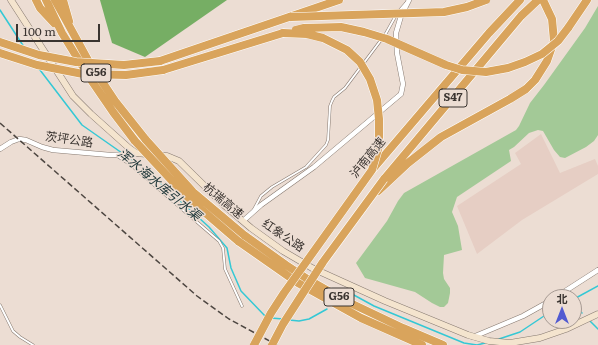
<!DOCTYPE html>
<meta charset="utf-8">
<style>
body{margin:0}
#map{position:relative;width:598px;height:345px;overflow:hidden;background:#ecddd3;font-family:Literata,"Noto Sans SC",serif}
canvas{display:block}
.north{position:absolute;left:542px;top:289px;width:40px;height:40px;box-sizing:border-box;background:#ecddd3;border:1px solid #a59992;border-radius:50%;rotate:0deg;font-size:11px;font-weight:700;line-height:16px;text-align:center;color:#3a3430}
.north::after{content:'';display:block;margin:auto;width:14px;height:18px;background:#515ad1;clip-path:polygon(50% 0,100% 100%,50% 72%,0 100%)}
.scale{position:absolute;left:16px;top:24px;width:84px;height:18px;box-sizing:border-box;border:2px solid #3a3430;border-top:0;padding-left:5px;font-size:12px;line-height:14px;white-space:nowrap;color:#3a3430;-webkit-text-stroke:3px #ecddd3;paint-order:stroke}
</style>
<div id="map">
<canvas width="598" height="345"></canvas>
<div class="north">北</div>
<div class="scale">100 m</div>
</div>
<script>
const g = document.querySelector('canvas').getContext('2d');
g.lineJoin = 'round';
function fillPath(path, color) { g.fillStyle = color; g.fill(path, 'evenodd'); }
const toPath = rows => new Path2D(rows.map(r => 'M' + r).join(''));
function trace(path, color, width, dash) { g.strokeStyle = color; g.lineWidth = width; g.lineCap = dash ? 'butt' : 'round'; g.setLineDash(dash || []); g.stroke(path); }
function write(font, color, halo, rows, align = 'center') {
  g.font = font + ' Literata,"Noto Sans SC",serif'; g.lineWidth = 3; g.setLineDash([]); g.textBaseline = 'middle'; g.strokeStyle = halo; g.fillStyle = color; for (const [text, x, y, turn = 0] of rows) {
    g.save(); g.translate(x, y); g.rotate((+turn || 0) * Math.PI / 180); g.textAlign = isNaN(turn) ? turn : align; if (halo) g.strokeText(text, 0, 0); g.fillText(text, 0, 0); g.restore();
  }
}
const industrial = toPath([
 [541,134,560,173,595,159,598,166,598,174,522,220,477,254,457,206,521,164,515,153]
]);
const green = toPath([
 [598,6,598,135,594,141,586,147,565,158,560,157,554,150,543,131,538,130,529,133,514,147,509,150,511,161,457,197,452,212,458,226,462,250,444,255,443,273,444,279,450,288,450,293,448,303,444,307,440,307,432,303,415,292,365,278,356,263,387,221,398,201,404,193,516,130,519,126,530,103,544,85,585,28]
]);
const forest = toPath([
 [100,0,227,0,145,57,112,43]
]);
const stream = toPath([
 [0,10,24,47],
 [40,70,82,125,122,153],
 [127,156,147,171,209,227,227,248,231,268,241,291,266,317],
 [352,294,374,306,464,343,477,345,485,343],
 [574,299,598,286],
 [574,305,582,313],
 [271,318,283,319],
 [289,320,299,321,309,319,327,309],
 [589,320,598,329],
 [499,339,520,332,550,312]
]);
const service = toPath([
 [399,11,406,3],
 [385,35,395,17],
 [363,64,381,40],
 [117,156,131,165,219,241,223,248,225,269,242,306],
 [253,211,261,196,272,187,306,167,326,145,328,140,330,106,332,101,334,97,345,88,360,68],
 [0,305,13,331,20,337,33,345]
]);
const minor = toPath([
 [0,149,11,142,19,139,26,140,42,147,53,150,110,155,137,154],
 [243,221,261,205,314,167,401,94,403,84,397,53,396,33,401,16,409,0],
 [556,297,598,270],
 [473,337,523,316,550,301]
]);
const secondary = toPath([
 [11,0,73,96,91,114,129,148,136,153,167,156,179,161,224,205,251,228,283,251,312,268,385,301,468,335,489,341,510,343,540,338,566,329,598,314]
]);
const motorway = toPath([
 [36,0,40,8,54,23],
 [46,0,62,33,89,77,113,112,135,141],
 [55,0,89,62,115,101,146,140],
 [63,0,69,21],
 [568,28,587,0],
 [160,61,339,0],
 [163,70,283,33],
 [372,170,489,33,520,0],
 [385,178,521,16,538,0],
 [378,191,408,163,441,137,510,99,526,89,535,80,547,61,554,41,552,19,543,0],
 [244,235,286,265,309,280,344,300,403,328,443,345],
 [238,241,298,283,361,318,422,345]
]);
const rail = toPath([
 [0,123,197,296,229,319,277,345]
]);
const motorwayBridge = toPath([
 [291,17,444,12,467,7,486,0],
 [296,30,304,28,341,27,364,32,387,39,446,65,462,70,486,72,508,68,525,62,542,54,558,41,568,28],
 [0,42,39,55,76,62,124,65,160,61],
 [0,53,37,65,83,74,126,75,163,70],
 [146,140,193,192,244,235],
 [135,141,188,198,238,241],
 [254,345,271,313,284,293,372,170,379,146,379,119,377,100,370,79,360,62,347,50,323,38,307,34,283,33],
 [272,345,283,324,323,262,384,179]
]);
const shields = [
 [96,73,30],
 [453,98,28],
 [339,297,30]
];
const shieldNames = [
 ["G56",96,73],
 ["S47",453,98],
 ["G56",339,297]
];
const streetNames = [
 ["茨坪公路",69,140,8],
 ["泸南高速",368,158,-51],
 ["杭瑞高速",223,201,40],
 ["红象公路",283,236,34]
];
const waterNames = [
 ["浑水海水库引水渠",159,185,40]
];
fillPath(industrial, '#e6cec4');
fillPath(green, '#a3c997');
fillPath(forest, '#76ae64');
trace(stream, '#34c8d5', 1.5);
trace(service, '#867970', 3);
trace(minor, '#867970', 5.5);
trace(secondary, '#867970', 7);
trace(motorway, '#fff', 9);
trace(service, '#fff', 2);
trace(minor, '#fff', 4.5);
trace(secondary, '#f4e4ce', 6);
trace(motorway, '#d9a45c', 8);
trace(rail, '#4d4641', 1.5, [6, 3]);
trace(motorwayBridge, '#fff', 9, []);
trace(motorwayBridge, '#d9a45c', 8);
for (const [x, y, w] of shields) { const box = new Path2D(); box.roundRect(x - w / 2, y - 9, w, 18, 3); g.fillStyle = '#ecddd3'; g.fill(box); trace(box, '#3a3430', 1); }
write('bold 11px', '#3a3430', null, shieldNames);
write('12px', '#3a3430', '#ecddd3', streetNames);
write('italic 13px', '#21393b', '#ecddd3', waterNames);
</script>
